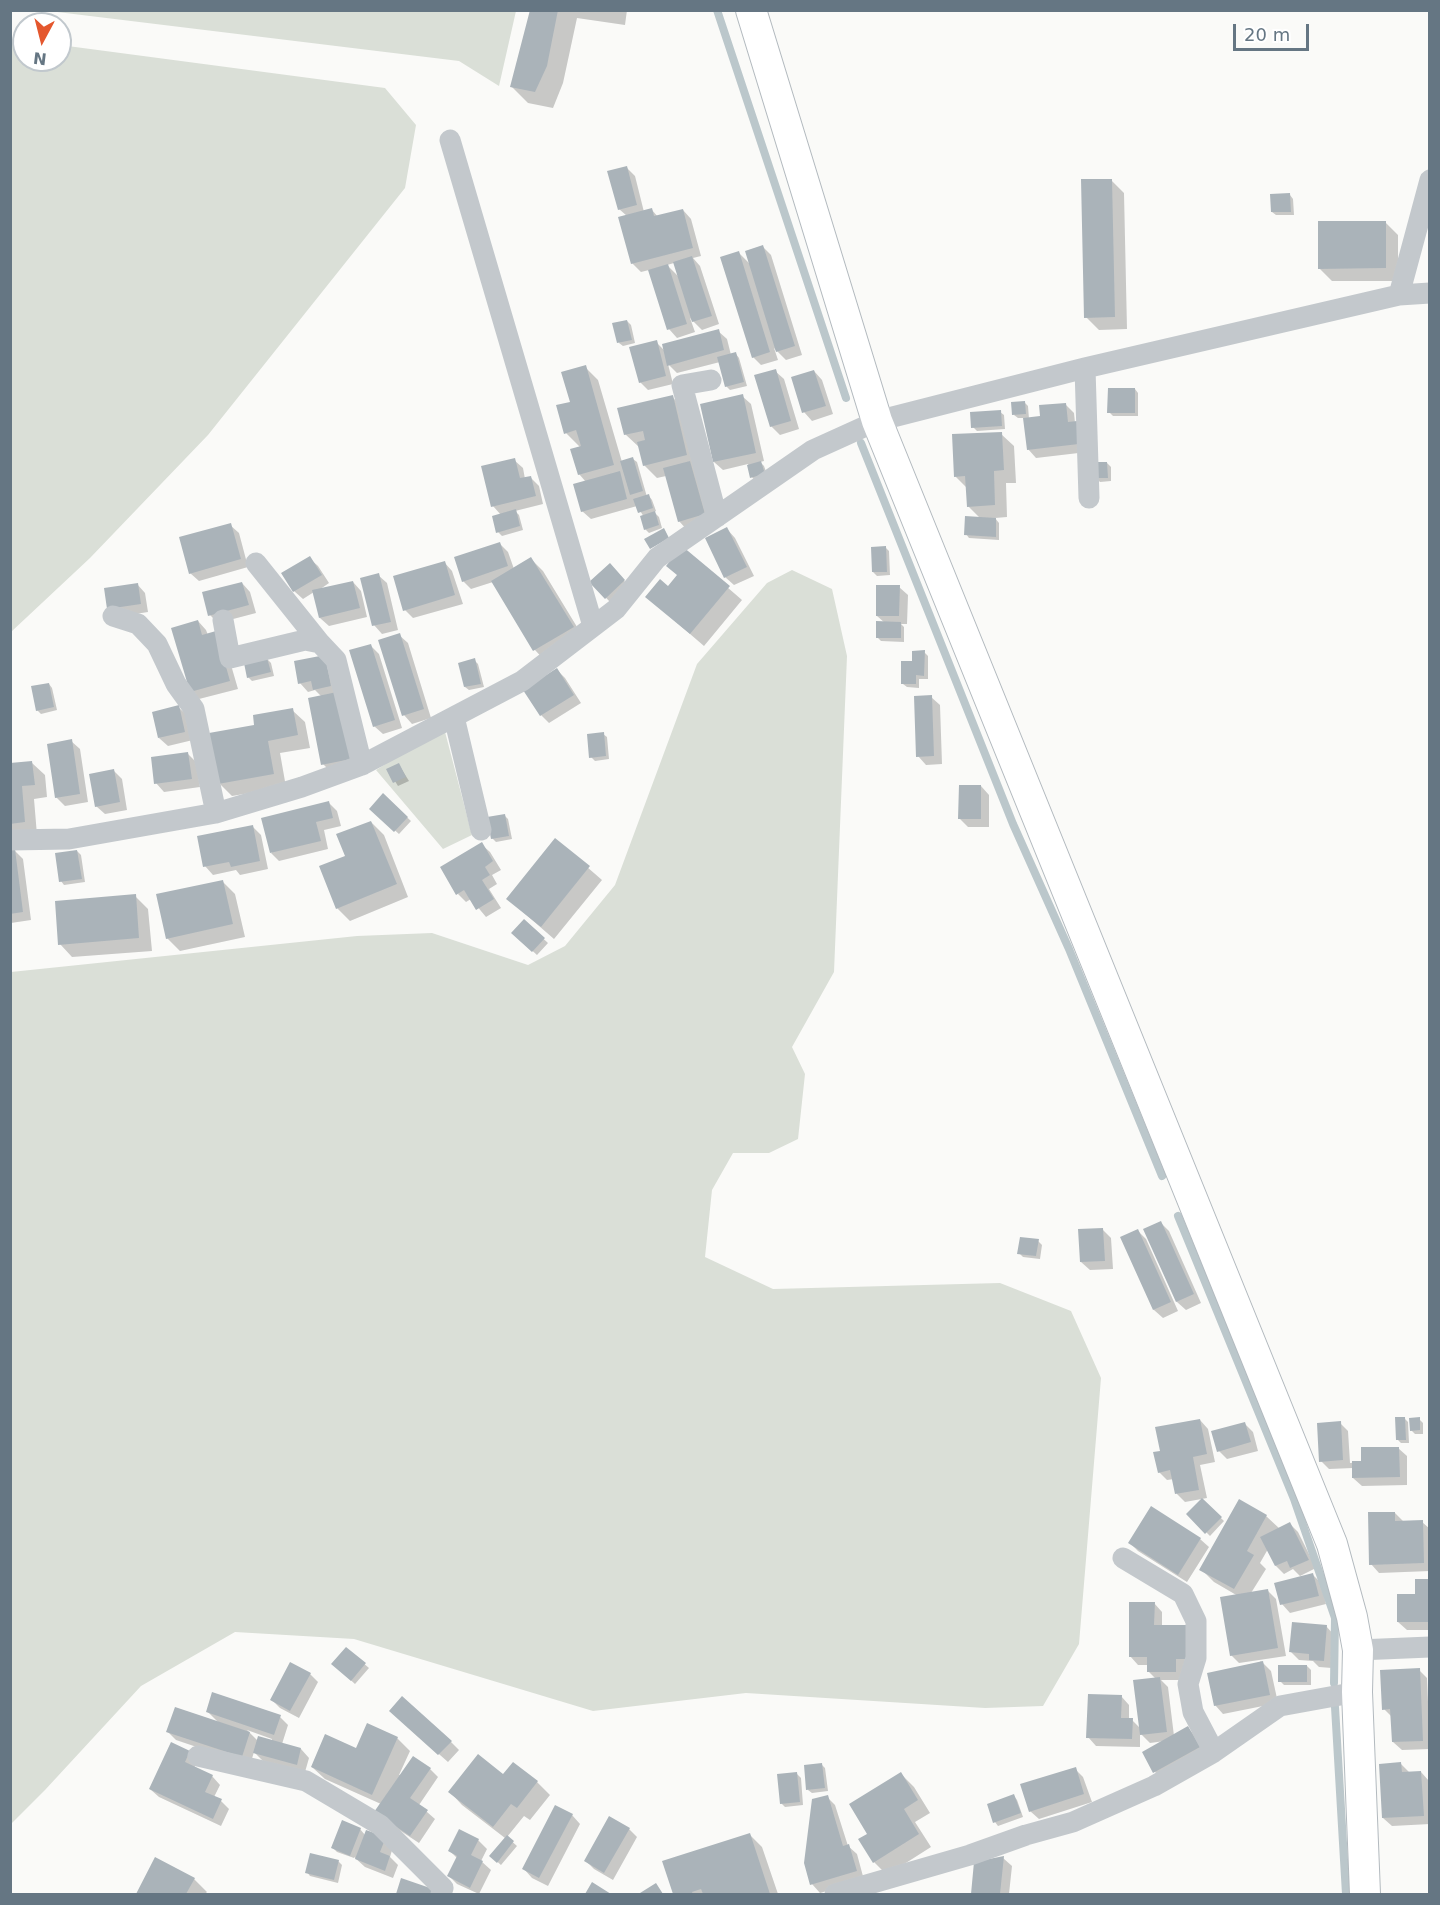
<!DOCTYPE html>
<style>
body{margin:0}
#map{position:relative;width:1440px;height:1905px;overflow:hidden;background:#fafaf8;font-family:"DejaVu Sans",sans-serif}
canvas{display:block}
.frame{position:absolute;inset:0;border:12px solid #657683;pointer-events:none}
.north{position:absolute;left:12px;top:12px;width:60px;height:60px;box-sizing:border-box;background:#fff;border:2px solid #c1c8cd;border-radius:50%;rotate:187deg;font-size:16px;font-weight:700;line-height:24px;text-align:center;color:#657683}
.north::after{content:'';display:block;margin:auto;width:21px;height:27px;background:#e4572e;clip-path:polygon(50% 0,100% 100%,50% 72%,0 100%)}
.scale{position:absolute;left:1233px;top:24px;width:76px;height:27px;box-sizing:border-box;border:3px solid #657683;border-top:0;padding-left:8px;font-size:18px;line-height:21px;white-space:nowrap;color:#657683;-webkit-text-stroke:4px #fff;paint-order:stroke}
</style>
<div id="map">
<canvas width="1440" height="1905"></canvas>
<div class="frame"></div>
<div class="north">N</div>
<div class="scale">20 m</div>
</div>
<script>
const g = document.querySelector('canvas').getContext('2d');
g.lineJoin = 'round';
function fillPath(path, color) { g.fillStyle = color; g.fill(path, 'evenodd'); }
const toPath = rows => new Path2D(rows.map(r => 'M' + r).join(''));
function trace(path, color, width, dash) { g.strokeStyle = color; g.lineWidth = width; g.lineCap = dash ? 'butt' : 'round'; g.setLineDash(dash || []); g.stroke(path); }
const green = toPath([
 [49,11,516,10,516,11,499,86,459,61],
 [10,39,24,40,24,60,60,60,60,45,385,88,416,125,405,188,208,435,90,558,11,632],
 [792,570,832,589,847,656,834,972,792,1047,805,1074,798,1139,769,1153,733,1153,712,1190,705,1257,773,1289,1000,1283,1071,1311,1101,1378,1079,1644,1043,1706,985,1708,746,1693,593,1711,354,1639,235,1632,141,1686,45,1790,11,1824,11,972,357,936,432,933,528,965,565,946,615,885,697,664,767,583],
 [444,728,472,835,443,849,376,770]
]);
const shadow = toPath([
 [531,10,627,10,625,25,577,18,563,83,553,108,528,103,511,86],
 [626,167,635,176,644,212,652,210,658,217,683,210,691,219,701,256,693,258,700,266,719,324,702,330,690,318,695,332,677,338,669,329,649,270,641,272,632,263,627,216,619,209],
 [674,263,679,277,667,265],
 [1111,180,1124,193,1127,329,1099,330,1086,317],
 [1290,195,1293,199,1294,215,1276,215,1272,212],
 [1385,222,1398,235,1398,281,1332,281,1319,268],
 [763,247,771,255,802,355,786,360,774,348,778,360,761,365,753,357,739,253,751,265],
 [627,321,631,325,635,343,623,346,619,343],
 [718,331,727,339,731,355,736,354,739,358,747,386,730,390,726,386,720,362,677,373,668,364,673,384,648,390,640,382,656,342,665,351],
 [585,367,598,380,622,462,633,459,637,462,647,497,649,496,652,500,656,511,654,512,659,517,662,528,649,533,645,529,644,517,637,506,591,519,582,511,586,482,579,474,580,447,566,433,572,403],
 [775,371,784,379,799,429,780,435,771,426],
 [814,371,822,380,833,414,812,421,804,412],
 [1135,389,1138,393,1138,416,1113,416,1109,412],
 [742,396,751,404,764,461,760,462,764,466,768,477,755,481,752,477,748,464,723,470,714,462],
 [672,397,685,409,712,523,687,530,679,521,666,476,657,478,644,465,639,447,625,434],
 [1024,402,1028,406,1029,419,1042,418,1066,405,1074,413,1075,423,1087,452,1036,458,1028,449,1025,418,1018,418,1014,415],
 [1000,412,1004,415,1005,429,977,431,973,427],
 [1001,434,1014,446,1016,483,1006,483,1007,517,995,518,999,523,999,540,969,538,966,534,980,518,968,506,967,488,955,476],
 [514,460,523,468,525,479,531,478,539,486,543,504,515,511,519,515,523,530,502,536,498,532,501,515,493,506],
 [1107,463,1111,467,1111,481,1100,482,1096,478],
 [230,525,239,533,248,567,199,581,190,573],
 [727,529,735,538,754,576,734,585,725,577],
 [500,544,508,552,514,569,531,559,543,571,585,640,547,663,535,650,493,582,471,589,463,581],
 [682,548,742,600,704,646,647,597,668,588,678,576],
 [886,548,889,551,890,575,877,576,873,572],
 [309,558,318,566,329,583,319,590,353,582,361,591,367,617,329,626,320,618,314,592,303,599,294,591],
 [444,562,452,571,463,604,413,618,405,610],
 [609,565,628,585,610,602,591,582],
 [378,575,387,583,398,630,382,634,374,625],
 [242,583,250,592,256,613,218,623,210,615],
 [137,584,145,593,148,612,116,617,105,589],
 [899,587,908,595,907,624,901,624,904,627,904,642,881,641,877,637,885,623,877,616],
 [198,621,206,630,208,635,224,641,238,689,199,699,191,691],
 [399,635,408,643,431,718,412,724,404,715],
 [370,645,379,654,402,728,383,734,374,726],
 [924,652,928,656,928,679,919,679,919,688,907,687,903,684],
 [324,657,358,767,331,772,323,764,322,697,315,690,308,692,300,683],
 [267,659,271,663,274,676,252,681,248,677],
 [474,660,478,664,484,687,469,690,465,687],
 [557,670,565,678,581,703,549,723,541,715],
 [49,684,52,688,57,710,41,714,37,710],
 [931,697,940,705,942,764,926,765,918,756],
 [178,707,187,715,193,740,168,746,159,738],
 [292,710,305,722,310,748,280,753,286,787,232,796,219,783],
 [603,734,607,737,609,759,595,761,591,757],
 [71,741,80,749,88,802,65,806,56,797],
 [188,754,196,762,200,787,164,792,156,783],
 [32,763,45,775,47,797,34,799,37,835,10,838,10,765],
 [399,765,409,781,398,786,388,770],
 [114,771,122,779,127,810,105,814,96,806],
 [981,786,989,795,989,827,968,827,960,819],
 [383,795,411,821,399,834,371,809],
 [329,803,337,811,341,826,324,830,328,849,279,861,271,853],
 [505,816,508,819,512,839,496,842,492,838],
 [371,822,384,835,408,897,350,921,337,908,347,857],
 [252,826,261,835,268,869,240,875,236,870,213,875,205,866],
 [556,840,602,880,554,939,508,899],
 [481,844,490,852,501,870,492,875,497,884,489,889,501,908,486,917,471,899,466,902,458,894],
 [10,851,15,851,23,859,31,920,11,923],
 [77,851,81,855,85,882,64,885,61,881],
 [222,881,235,894,245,937,180,951,167,938],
 [135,896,148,909,152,951,72,957,60,944],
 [524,921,548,943,537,955,513,933],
 [1160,1222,1169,1231,1201,1303,1186,1310,1177,1302,1145,1229],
 [1103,1230,1111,1238,1113,1269,1090,1270,1081,1262],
 [1137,1230,1146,1239,1178,1311,1163,1318,1154,1310,1122,1237],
 [1038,1241,1042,1245,1040,1259,1023,1257,1019,1253],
 [1404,1418,1408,1422,1409,1443,1401,1443,1398,1440],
 [1419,1419,1423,1423,1423,1434,1415,1434,1411,1430],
 [1200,1420,1208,1429,1215,1462,1200,1465,1207,1498,1185,1502,1177,1494,1174,1479,1167,1480,1159,1472,1161,1452],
 [1244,1423,1253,1432,1258,1451,1227,1459,1219,1451],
 [1340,1423,1348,1431,1350,1463,1362,1462,1398,1448,1407,1456,1407,1485,1362,1486,1353,1478,1353,1468,1329,1469,1321,1461],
 [1202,1500,1224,1521,1210,1536,1188,1514],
 [1395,1513,1404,1522,1422,1522,1430,1529,1430,1571,1379,1573,1371,1564],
 [1266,1516,1280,1529,1290,1524,1298,1532,1316,1568,1300,1576,1293,1569,1284,1574,1276,1566,1268,1549,1260,1563,1266,1569,1251,1593,1268,1591,1276,1599,1286,1656,1239,1663,1231,1655,1238,1596,1214,1582,1201,1569],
 [1200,1539,1209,1547,1187,1582,1138,1551,1130,1543],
 [1313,1575,1321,1583,1326,1604,1290,1613,1282,1604],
 [1430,1581,1430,1630,1407,1630,1398,1622],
 [1154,1603,1162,1612,1162,1627,1194,1635,1183,1680,1161,1680,1168,1687,1174,1736,1188,1728,1196,1737,1207,1755,1163,1780,1155,1772,1165,1741,1150,1743,1140,1733,1140,1747,1096,1746,1088,1737,1121,1696,1129,1705,1129,1720,1132,1720,1141,1729,1156,1679,1148,1671,1148,1665,1138,1665,1130,1656],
 [1326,1626,1334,1635,1332,1668,1319,1667,1313,1661,1299,1660,1291,1652],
 [347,1649,369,1668,355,1684,333,1664],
 [1261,1661,1271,1671,1278,1703,1223,1714,1215,1705],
 [1307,1666,1311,1670,1311,1685,1284,1685,1280,1681],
 [1419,1670,1427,1678,1430,1749,1402,1750,1393,1742,1392,1717,1384,1709],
 [310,1674,318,1682,299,1718,280,1708,272,1700],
 [207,1711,280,1717,288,1725,282,1744,301,1749,309,1758,305,1772,263,1761,254,1752,250,1765,176,1740,168,1732,219,1723],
 [247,1730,272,1739,272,1741,258,1741],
 [399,1719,451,1742,459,1750,448,1762],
 [397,1738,410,1751,399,1775,430,1769,438,1777,419,1805,435,1819,419,1843,384,1820,381,1804,325,1779,312,1767],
 [172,1744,198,1761,194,1768,212,1776,220,1785,214,1797,221,1801,229,1809,221,1826,159,1797,150,1789],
 [1401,1764,1410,1773,1421,1772,1429,1781,1430,1824,1392,1826,1383,1818],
 [822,1765,825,1768,828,1791,812,1793,808,1790],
 [1075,1769,1083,1777,1092,1802,1039,1819,1030,1811],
 [797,1774,801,1778,803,1805,785,1807,781,1803],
 [901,1774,914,1787,930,1813,915,1822,931,1847,887,1875,874,1862,869,1834],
 [503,1777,537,1782,550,1795,530,1820,524,1816,507,1837,517,1846,501,1865,491,1856,505,1838,462,1805,450,1792],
 [1014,1796,1017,1800,1023,1817,998,1826,995,1822],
 [827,1797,835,1805,848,1846,857,1854,864,1880,820,1893,812,1884],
 [572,1815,580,1824,548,1886,532,1878,524,1869],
 [360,1829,365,1835,393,1847,390,1857,398,1865,393,1878,365,1867,354,1857,354,1858,337,1852,333,1848],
 [629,1829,637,1837,613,1880,594,1869,586,1861],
 [460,1831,478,1840,487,1849,481,1861,491,1870,479,1894,457,1884,449,1876,457,1858,450,1851],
 [750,1835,762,1847,778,1894,674,1894,664,1862],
 [1003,1858,1012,1866,1009,1894,972,1894,976,1863],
 [156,1859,194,1879,207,1892,205,1894,138,1894],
 [338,1861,342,1865,338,1883,310,1876,307,1872]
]);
const stream = toPath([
 [717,10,846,398],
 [861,443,1013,824,1069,949,1162,1176],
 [1178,1216,1294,1499,1335,1618,1334,1683],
 [1335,1707,1346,1894]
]);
const building = toPath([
 [530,10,558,10,547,66,535,92,510,87],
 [627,166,637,205,618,210,607,171],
 [1081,179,1112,179,1115,317,1084,318],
 [1290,193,1291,212,1271,212,1270,194],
 [652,208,654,216,683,209,693,248,631,264,618,217],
 [1318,221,1386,221,1386,268,1318,269],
 [763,245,795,346,776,352,745,251],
 [739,251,770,352,752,358,720,257],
 [692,256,712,316,692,322,673,262],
 [668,264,687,324,667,330,648,270],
 [627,320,632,340,617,343,612,323],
 [719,329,724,350,667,366,662,344],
 [657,340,666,376,639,383,629,347],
 [736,352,744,382,725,387,717,357],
 [586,365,614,465,578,475,570,449,581,446,576,430,564,434,556,405,570,402,561,372],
 [776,369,791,421,770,427,754,375],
 [814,370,826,406,802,413,791,377],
 [1108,388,1135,388,1135,413,1107,413],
 [743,394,756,453,713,462,700,404],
 [673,395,687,455,643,466,637,442,645,440,643,431,624,435,617,408],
 [1025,401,1026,414,1012,415,1011,402],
 [1066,403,1068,422,1077,421,1079,444,1027,450,1023,418,1040,416,1039,405],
 [1001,410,1002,426,971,428,970,412],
 [1002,432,1004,470,994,471,995,505,967,507,965,476,954,477,952,434],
 [633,457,643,491,630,495,620,461],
 [515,458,520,478,531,476,536,496,491,507,481,466],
 [690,461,705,514,678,522,663,468],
 [761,461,765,474,750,478,747,465],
 [1094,462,1107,462,1108,478,1094,478],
 [620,471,627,499,581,512,573,484],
 [649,494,653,508,638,513,633,499],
 [516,509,520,526,496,533,492,516],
 [655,511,659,525,644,530,640,516],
 [965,516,996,518,996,537,964,535],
 [231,523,241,559,189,574,179,537],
 [727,527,747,567,724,578,705,538],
 [664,528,669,538,650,549,644,539],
 [500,542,508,566,462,582,454,557],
 [682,546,730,586,690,634,645,597,660,579,668,586,677,575,666,566],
 [886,546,887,572,872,572,871,547],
 [310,556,322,575,293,592,281,573],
 [531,557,574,627,533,651,491,581],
 [445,561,455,595,403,611,393,576],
 [610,563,625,580,605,599,589,582],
 [379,573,391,622,372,626,360,578],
 [353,581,360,608,319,618,312,590],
 [242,582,249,605,208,616,202,592],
 [138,583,141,604,107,609,104,588],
 [876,585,900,585,899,616,876,616],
 [198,620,202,635,216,631,230,681,190,692,171,628],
 [876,621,901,622,901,638,876,638],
 [400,633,424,709,402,716,378,640],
 [371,644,395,720,373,727,349,650],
 [925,650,924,676,916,675,916,684,901,684,901,661,912,661,912,651],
 [325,655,331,686,313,690,311,681,298,684,294,661],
 [267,658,271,672,247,678,244,663],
 [475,658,481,684,464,687,458,663],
 [557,668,574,695,540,716,523,690],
 [49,683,54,707,36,711,31,686],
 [337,692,351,759,321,765,308,698],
 [932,695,934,756,916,757,914,696],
 [179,705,185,732,158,738,152,712],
 [293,708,298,735,268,741,274,774,218,784,209,733,254,725,253,715],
 [604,732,606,756,589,758,587,734],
 [72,739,80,794,55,798,47,744],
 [188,752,192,779,154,784,151,757],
 [32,761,35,785,22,786,25,822,10,824,10,763],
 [399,763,406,777,393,783,386,769],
 [114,769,120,802,95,807,89,774],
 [959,785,981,785,981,819,958,819],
 [383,793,408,817,394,832,369,809],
 [329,801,333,818,316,822,321,841,270,853,261,818],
 [505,814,509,836,491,839,487,817],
 [371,821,397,884,336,909,319,866,345,856,336,834],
 [253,825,260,861,231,867,229,862,203,867,197,836],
 [555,838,590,866,541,927,506,899],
 [482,842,493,861,485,867,490,875,482,880,494,899,476,910,464,890,456,895,440,867],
 [15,849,23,912,10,914,10,850],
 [77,850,82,879,59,882,55,853],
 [223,880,233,924,166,939,156,894],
 [136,894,139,938,58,945,55,901],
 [524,919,545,938,532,952,511,933],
 [1161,1221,1194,1294,1176,1302,1143,1229],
 [1103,1228,1105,1261,1080,1262,1078,1229],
 [1138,1229,1171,1302,1153,1310,1120,1237],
 [1020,1237,1039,1239,1036,1256,1017,1254],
 [1395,1417,1405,1417,1406,1440,1396,1440],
 [1420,1417,1420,1430,1410,1431,1409,1418],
 [1200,1419,1207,1454,1193,1457,1199,1490,1175,1494,1170,1470,1158,1473,1153,1452,1160,1451,1155,1427],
 [1341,1421,1343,1460,1319,1462,1317,1423],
 [1245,1422,1251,1442,1217,1452,1211,1431],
 [1361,1447,1399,1447,1400,1477,1352,1478,1352,1461,1361,1461],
 [1202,1498,1222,1517,1205,1534,1186,1514],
 [1239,1499,1267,1515,1247,1551,1254,1555,1234,1589,1199,1570],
 [1151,1506,1201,1538,1178,1575,1128,1543],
 [1368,1512,1395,1512,1395,1521,1423,1520,1424,1563,1369,1565],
 [1290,1522,1309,1560,1290,1568,1287,1561,1275,1566,1260,1537],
 [1313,1573,1319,1596,1280,1605,1274,1583],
 [1415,1579,1430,1579,1430,1622,1397,1622,1397,1594,1415,1594],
 [1268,1589,1278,1648,1230,1656,1220,1597],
 [1129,1602,1155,1602,1154,1625,1186,1625,1186,1659,1176,1659,1176,1672,1147,1672,1147,1657,1129,1657],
 [1292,1622,1327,1625,1324,1661,1309,1660,1309,1654,1289,1652],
 [346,1647,366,1663,351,1681,331,1664],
 [1263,1661,1270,1695,1214,1706,1207,1673],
 [290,1662,311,1673,290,1711,270,1700],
 [1278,1665,1307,1665,1307,1682,1278,1682],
 [1420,1668,1423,1741,1392,1742,1390,1709,1382,1710,1380,1670],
 [1160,1677,1167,1732,1140,1735,1133,1680],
 [212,1692,281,1715,274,1735,206,1712],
 [1088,1694,1122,1695,1121,1718,1133,1718,1132,1739,1086,1738],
 [402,1696,452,1741,438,1755,389,1711],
 [175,1707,250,1732,242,1757,166,1732],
 [367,1723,398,1737,372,1795,311,1767,325,1734,356,1748],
 [1188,1726,1200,1747,1153,1773,1142,1752],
 [258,1736,301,1748,297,1765,253,1753],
 [171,1742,190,1751,185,1762,213,1775,205,1792,222,1799,213,1819,149,1789],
 [478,1754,503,1774,513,1762,538,1781,517,1808,511,1804,493,1827,448,1792],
 [413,1756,431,1768,410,1798,428,1810,410,1836,374,1812],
 [1401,1762,1402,1772,1421,1771,1424,1816,1382,1818,1379,1764],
 [822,1763,825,1788,806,1790,804,1765],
 [1076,1767,1084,1794,1029,1812,1020,1784],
 [797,1772,800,1802,780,1804,777,1774],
 [901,1772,918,1800,904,1809,919,1834,873,1863,858,1839,867,1834,849,1804],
 [1014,1794,1021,1813,993,1823,987,1804],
 [828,1795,843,1846,849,1844,857,1871,810,1885,804,1863,812,1799],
 [555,1805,573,1814,539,1878,522,1869],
 [609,1816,630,1828,604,1873,584,1861],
 [342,1820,361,1828,350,1856,331,1848],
 [459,1829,479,1839,471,1855,483,1861,470,1888,447,1876,457,1856,448,1851],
 [366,1830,386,1837,380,1852,390,1856,385,1871,355,1859],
 [750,1833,770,1894,731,1893,703,1894,701,1889,692,1892,693,1894,673,1894,662,1861],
 [507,1835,514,1841,497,1863,489,1856],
 [310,1853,339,1860,334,1880,305,1873],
 [1004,1856,1000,1894,971,1894,974,1862],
 [155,1857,195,1878,186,1894,136,1894],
 [401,1878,433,1889,431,1894,396,1894],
 [592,1882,611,1894,585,1894],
 [656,1883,663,1894,641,1894,640,1893]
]);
const street = toPath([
 [450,140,593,626],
 [1399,295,1430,180],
 [1085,368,1089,498],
 [711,380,682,385,717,517],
 [256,563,320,643],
 [113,616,138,624,157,644,176,684,194,709,216,813],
 [223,620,230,658,305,640,320,643,336,660,362,765],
 [454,717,481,830],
 [10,840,69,839,216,813,302,787,362,765,522,681,616,609,657,558,813,450,877,421,1085,368,1399,295,1430,293],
 [1123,1558,1183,1594,1196,1621,1196,1658,1188,1684,1193,1712,1214,1752],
 [1358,1650,1430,1647],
 [198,1756,306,1781,380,1825,443,1888,441,1894],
 [835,1894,970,1855,1026,1835,1073,1822,1154,1786,1214,1752,1280,1706,1357,1692]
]);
const secondary = toPath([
 [751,10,877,421,1332,1544,1352,1617,1358,1650,1357,1692,1365,1894]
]);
fillPath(green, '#dadfd7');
fillPath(shadow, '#0003');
trace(stream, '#bbc7cb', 8);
fillPath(building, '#aab3b9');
trace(secondary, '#b3babf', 32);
trace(street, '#c3c8cc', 21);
trace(secondary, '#fff', 30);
</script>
